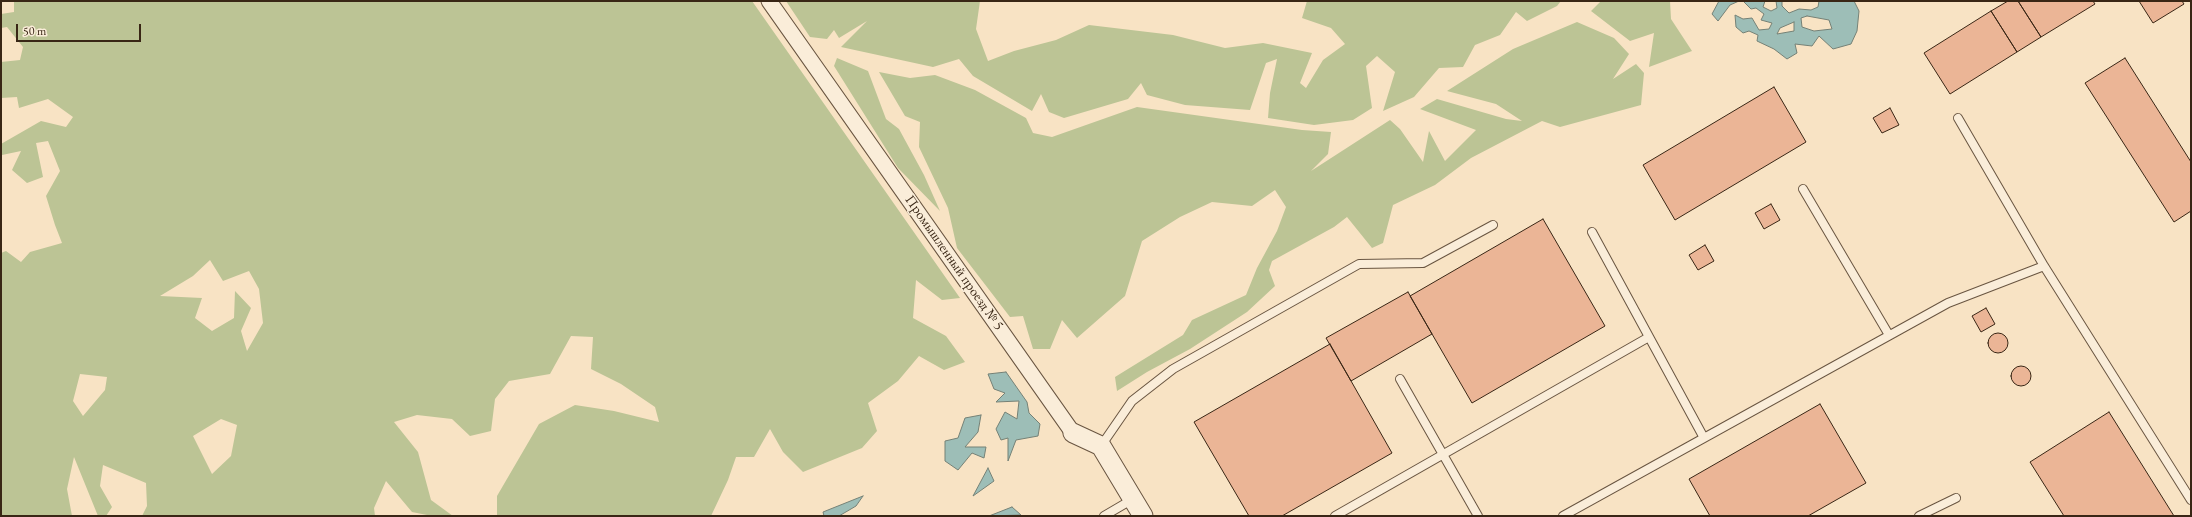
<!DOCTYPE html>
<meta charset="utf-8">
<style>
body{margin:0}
#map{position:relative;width:2192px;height:517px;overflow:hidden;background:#f8e3c4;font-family:"EB Garamond",serif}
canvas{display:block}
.frame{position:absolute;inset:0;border:2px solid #392615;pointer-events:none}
.scale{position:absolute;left:16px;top:24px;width:125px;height:18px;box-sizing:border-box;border:2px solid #392615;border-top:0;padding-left:5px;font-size:12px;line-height:14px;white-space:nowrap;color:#392615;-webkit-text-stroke:3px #faedd9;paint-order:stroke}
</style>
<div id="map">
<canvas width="2192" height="517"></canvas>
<div class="frame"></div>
<div class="scale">50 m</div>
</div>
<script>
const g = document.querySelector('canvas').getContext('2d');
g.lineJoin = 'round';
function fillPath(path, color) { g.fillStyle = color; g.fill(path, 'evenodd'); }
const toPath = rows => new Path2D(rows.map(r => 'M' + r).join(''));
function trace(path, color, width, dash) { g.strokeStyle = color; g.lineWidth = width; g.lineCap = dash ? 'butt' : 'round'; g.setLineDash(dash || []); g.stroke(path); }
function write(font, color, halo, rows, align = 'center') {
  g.font = font + ' "EB Garamond",serif'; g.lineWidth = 3; g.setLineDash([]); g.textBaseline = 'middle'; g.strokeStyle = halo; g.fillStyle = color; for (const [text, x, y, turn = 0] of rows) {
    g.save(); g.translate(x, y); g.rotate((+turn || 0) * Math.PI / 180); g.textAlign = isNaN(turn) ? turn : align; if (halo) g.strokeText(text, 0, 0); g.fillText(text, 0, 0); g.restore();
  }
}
const green = toPath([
 [14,1,752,1,960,298,942,300,916,280,913,318,946,336,965,362,944,370,919,356,898,381,868,403,877,431,862,448,803,472,783,452,770,429,754,457,736,457,728,480,711,516,497,516,497,496,539,424,575,405,614,411,659,422,655,407,621,384,591,369,593,337,571,336,550,374,509,381,495,399,491,431,470,436,452,419,417,415,394,422,418,452,431,500,453,516,432,516,412,512,386,481,374,508,375,516,142,516,147,506,146,483,103,465,100,486,112,507,106,516,98,516,74,457,67,489,72,516,1,516,1,253,6,251,21,262,30,252,62,243,55,225,46,196,60,171,48,141,36,143,43,177,27,183,12,170,21,151,2,155,1,144,41,121,66,127,73,117,48,99,19,108,17,97,1,98,1,62,20,60,23,47,7,27,1,28,1,14,14,12],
 [210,260,223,281,249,271,259,289,263,323,247,351,241,331,251,308,235,291,234,318,212,331,195,318,202,298,160,296,193,276],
 [80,374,107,377,105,390,83,416,73,401],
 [221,419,237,425,231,456,212,474,193,436],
 [786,1,980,1,976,29,988,61,1014,51,1056,40,1089,25,1173,35,1225,48,1263,43,1312,53,1300,83,1306,88,1323,60,1345,44,1331,28,1302,18,1307,1,1561,1,1557,6,1527,21,1516,12,1500,35,1475,45,1463,67,1439,68,1414,97,1383,111,1395,72,1377,56,1366,66,1372,108,1353,120,1314,125,1268,118,1270,93,1277,59,1266,63,1250,110,1185,105,1147,95,1141,83,1128,99,1064,118,1049,112,1041,94,1032,111,973,76,959,59,933,67,841,47,867,21,839,38,834,30,827,39,810,37],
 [1601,1,1670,1,1671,19,1692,51,1649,67,1654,33,1630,41,1591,11],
 [1577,22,1614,38,1629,54,1613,79,1636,64,1644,73,1641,105,1560,127,1542,121,1471,158,1435,185,1393,205,1383,243,1372,248,1347,217,1334,227,1272,261,1269,270,1275,286,1247,312,1190,349,1147,372,1117,391,1115,377,1183,335,1192,320,1246,295,1257,268,1277,231,1286,207,1275,190,1252,206,1212,202,1180,217,1142,241,1125,296,1077,338,1062,320,1050,349,1033,349,1023,316,1010,317,957,248,948,208,919,147,920,122,905,116,879,72,910,78,935,75,975,90,1026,118,1033,133,1052,137,1137,107,1302,130,1331,132,1328,154,1311,171,1390,120,1400,129,1423,162,1429,131,1445,161,1476,130,1420,109,1437,99,1506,119,1522,121,1496,104,1447,91,1513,49],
 [837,58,868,71,886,119,899,129,924,175,940,211,898,168,834,66]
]);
const water = toPath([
 [1719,1,1739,1,1730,5,1718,21,1712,14,1719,1],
 [1743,1,1765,1,1763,7,1771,11,1777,8,1776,1,1782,1,1782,6,1789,13,1799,9,1811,10,1818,7,1819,1,1854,1,1859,11,1857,31,1851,44,1833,49,1819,36,1812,46,1795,44,1797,53,1787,59,1774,49,1757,41,1758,35,1749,31,1743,33,1736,27,1735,15,1743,19,1752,18,1759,30,1769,29,1772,23,1761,20,1764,14,1756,8,1751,9,1743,1],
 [1807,16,1829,20,1832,29,1814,31,1802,27,1801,18,1807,16],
 [1794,22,1794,31,1777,34,1780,28,1794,22],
 [1006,372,1027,402,1029,413,1040,424,1038,436,1016,440,1008,461,1008,438,1001,440,996,429,1005,412,1017,419,1019,401,996,402,1005,393,994,389,988,374,1006,372],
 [981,415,978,432,965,447,986,447,984,458,972,453,958,470,945,461,945,441,958,438,965,418,981,415],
 [988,468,994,481,973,496,988,468],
 [863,496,856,506,839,516,824,516,823,512,863,496],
 [1012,507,1021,515,989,516,1012,507]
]);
const building = toPath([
 [2008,1,2018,1,2041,37,2017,52,1991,11,2008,1],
 [2018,1,2093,1,2095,4,2041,37,2018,1],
 [2139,1,2182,1,2184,4,2153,23,2139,1],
 [1991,11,2017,52,1950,94,1924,53,1991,11],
 [2125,58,2191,162,2191,211,2174,222,2085,83,2125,58],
 [1774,87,1806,142,1675,220,1643,165,1774,87],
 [1890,108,1899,125,1882,133,1873,118,1890,108],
 [1771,204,1780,220,1764,229,1755,213,1771,204],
 [1543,219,1605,326,1472,403,1410,296,1543,219],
 [1705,245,1714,261,1698,270,1689,255,1705,245],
 [1408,292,1432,334,1351,381,1326,338,1408,292],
 [1986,308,1995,324,1981,332,1972,316,1986,308],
 '1988 343a10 10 0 1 1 20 0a10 10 0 1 1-20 0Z',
 [1330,344,1392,453,1282,516,1249,516,1194,422,1330,344],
 '2011 376a10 10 0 1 1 20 0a10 10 0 1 1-20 0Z',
 [1820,404,1866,483,1808,516,1710,516,1689,479,1820,404],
 [2109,412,2174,516,2064,516,2030,462,2109,412]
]);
const service = toPath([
 [1958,118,2044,266,2191,500],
 [1803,189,1889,335],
 [1592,232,1704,438],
 [1400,379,1478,516],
 [1101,446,1132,401,1173,369,1359,264,1423,263,1493,225],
 [1104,516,1133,499],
 [1335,516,1649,337],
 [1563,516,1948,303,2044,266],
 [1919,516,1956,498]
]);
const minor = toPath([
 [769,1,1073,433]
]);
const tertiary = toPath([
 [1073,433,1101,446,1143,516]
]);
const streetNames = [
 ["Промышленный проезд № 5",954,263,55]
];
fillPath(green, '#bcc495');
fillPath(water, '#9dbeb7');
trace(water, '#758176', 1);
fillPath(building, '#ebb596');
trace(building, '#392615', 1);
trace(service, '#695541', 10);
trace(minor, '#695541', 17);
trace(tertiary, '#695541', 21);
trace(service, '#faedd9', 8);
trace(minor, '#faedd9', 15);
trace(tertiary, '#faedd9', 19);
write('14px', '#392615', '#faedd9', streetNames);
</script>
